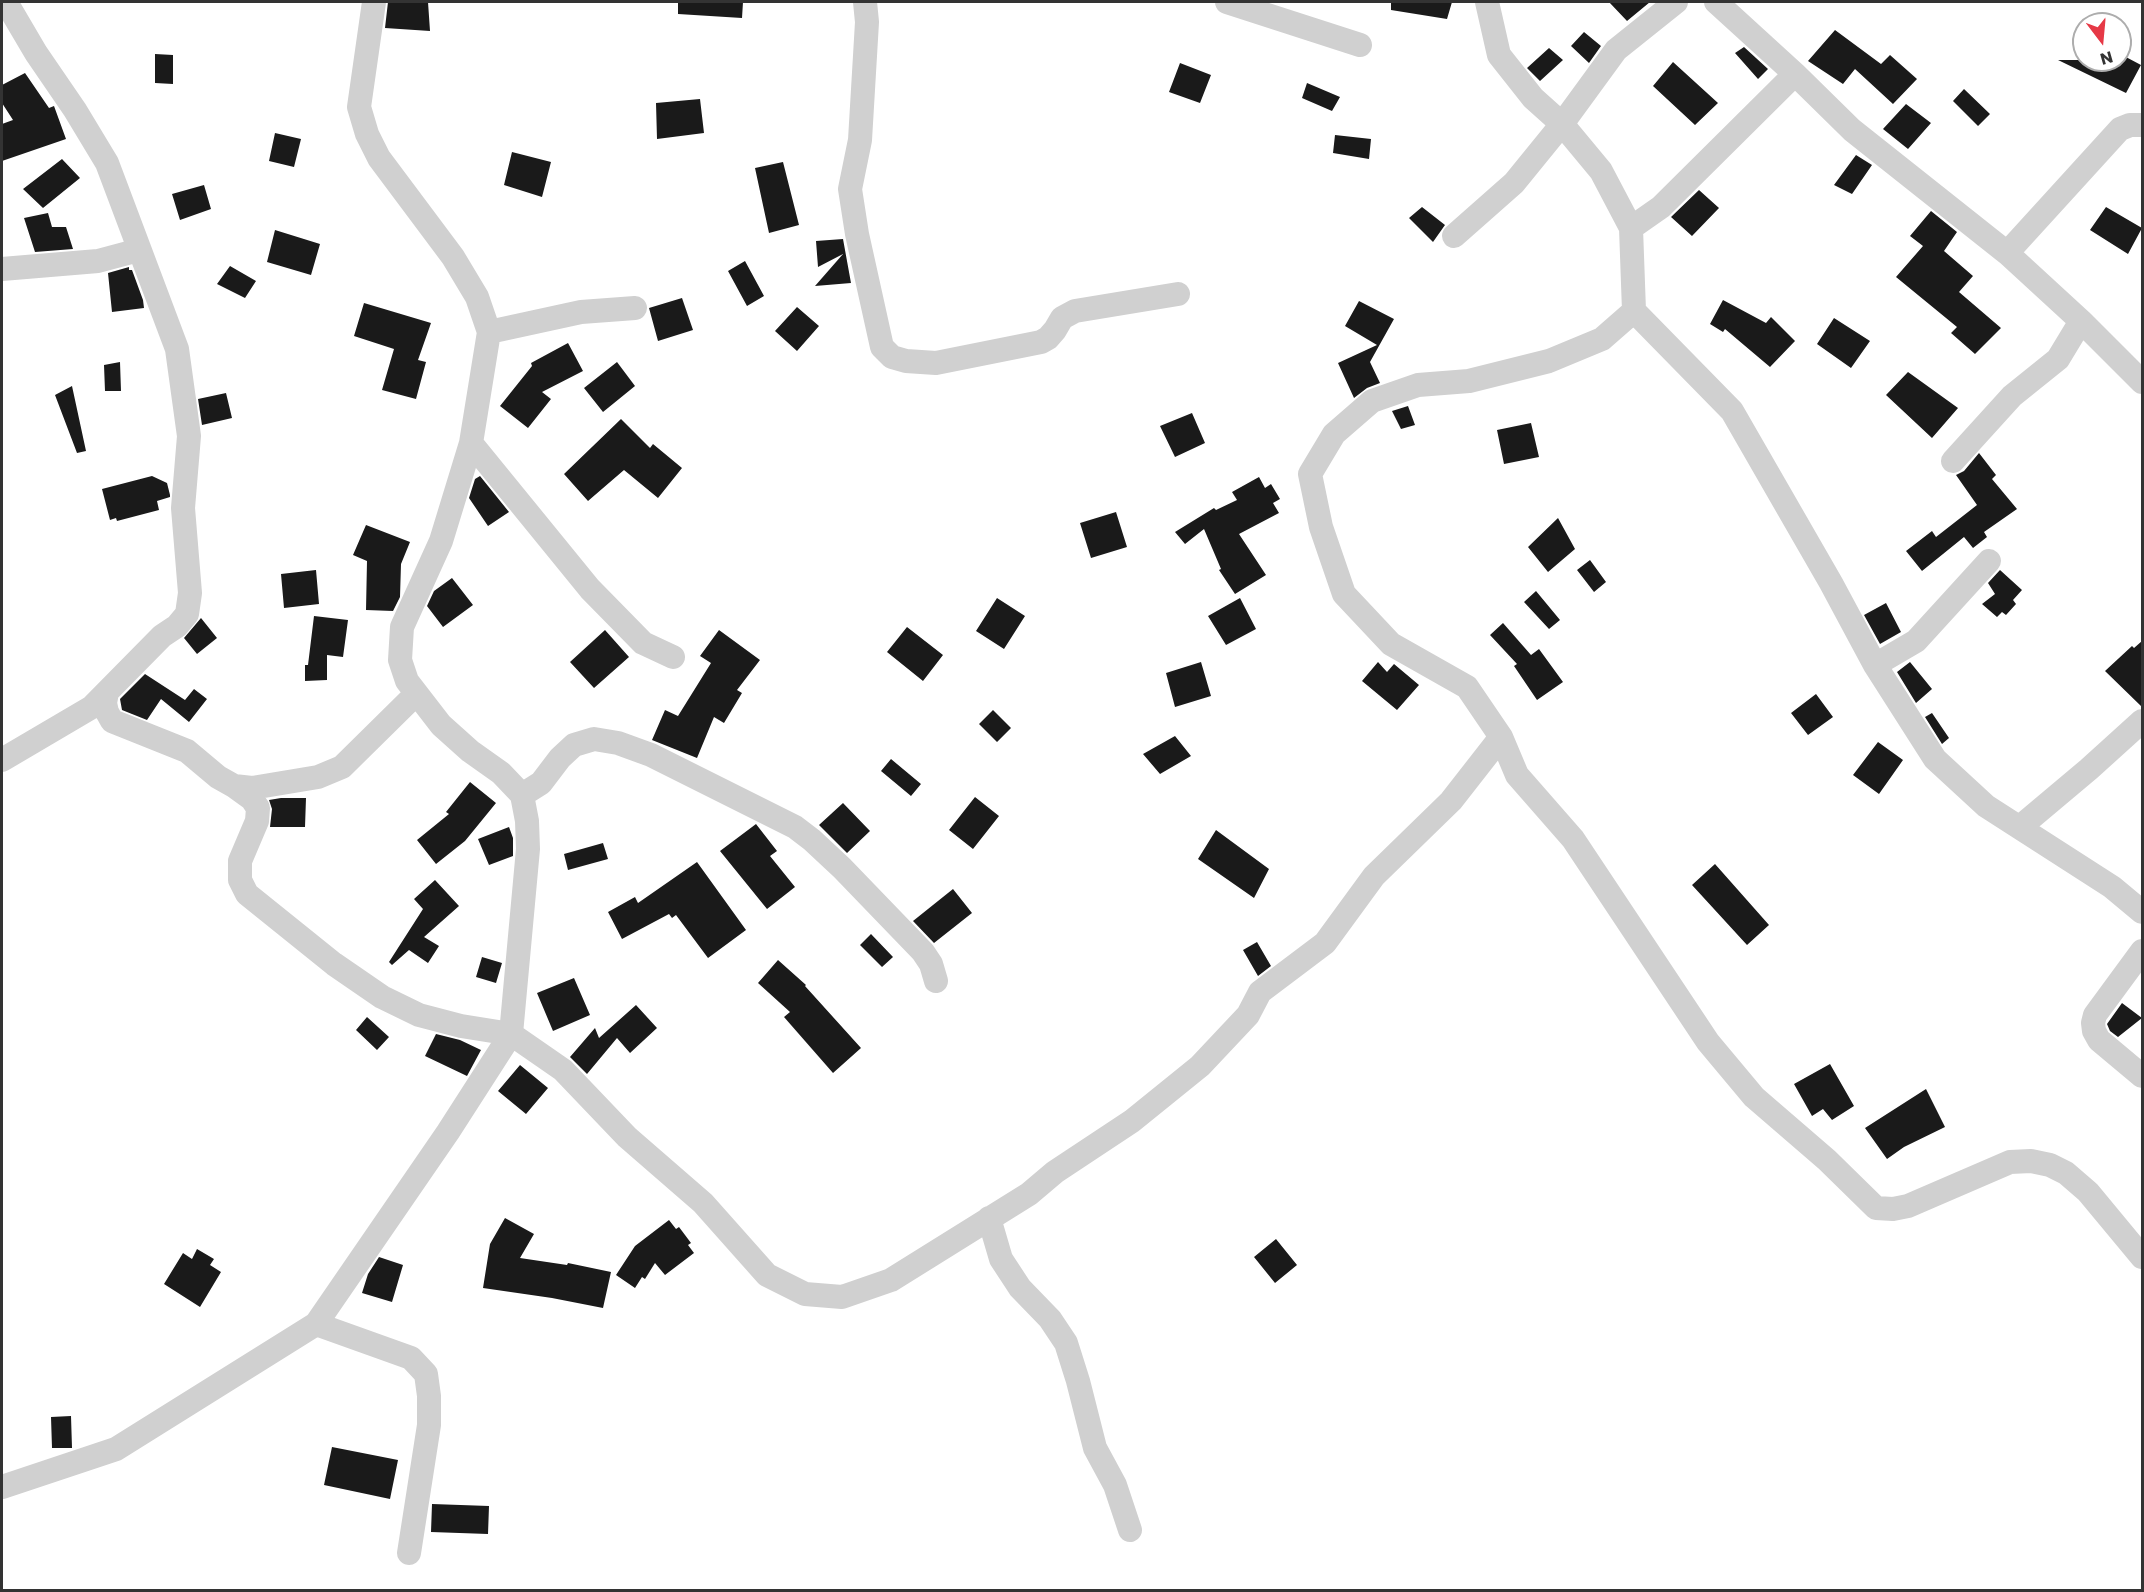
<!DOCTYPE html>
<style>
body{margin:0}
#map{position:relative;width:2144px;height:1592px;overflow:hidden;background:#fff;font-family:Poppins,sans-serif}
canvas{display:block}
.frame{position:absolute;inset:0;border:3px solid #333;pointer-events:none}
.north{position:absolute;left:2072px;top:12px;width:60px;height:60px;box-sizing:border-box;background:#fff;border:2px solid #adadad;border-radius:50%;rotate:164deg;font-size:16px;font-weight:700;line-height:24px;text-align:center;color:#333}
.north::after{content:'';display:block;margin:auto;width:21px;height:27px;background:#e63946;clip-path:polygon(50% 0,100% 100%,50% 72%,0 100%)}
</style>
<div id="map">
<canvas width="2144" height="1592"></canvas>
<div class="frame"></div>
<div class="north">N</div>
</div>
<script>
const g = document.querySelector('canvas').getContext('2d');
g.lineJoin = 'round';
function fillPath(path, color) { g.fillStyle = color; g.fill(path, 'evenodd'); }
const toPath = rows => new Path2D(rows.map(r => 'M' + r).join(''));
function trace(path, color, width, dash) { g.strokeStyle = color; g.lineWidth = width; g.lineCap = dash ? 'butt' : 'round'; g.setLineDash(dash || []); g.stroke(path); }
const building = toPath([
 [388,2,428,2,430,31,385,28],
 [678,2,743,2,742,18,678,14],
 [1391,2,1452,2,1447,19,1391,10],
 [1609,2,1650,2,1627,21],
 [1835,30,1881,64,1890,55,1917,79,1893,104,1855,69,1843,84,1808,61],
 [1584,32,1601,46,1589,63,1571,46],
 [1744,47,1768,69,1758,79,1735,53],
 [1549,48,1563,60,1540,81,1527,68],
 [155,54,173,55,173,84,155,83],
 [2124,56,2141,65,2126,93,2058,60,2121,60],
 [1673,62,1718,103,1695,125,1653,86],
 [1180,63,1211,75,1200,103,1169,92],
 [25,73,49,108,54,106,66,139,2,161,2,124,13,120,2,103,2,85],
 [1307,83,1340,97,1332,111,1302,98],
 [1964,89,1990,114,1978,126,1953,101],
 [700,99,704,133,657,139,656,103],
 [1906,104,1931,123,1908,149,1883,129],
 [275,133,301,139,294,167,269,161],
 [1335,135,1371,139,1369,159,1333,153],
 [512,152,551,162,542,197,504,185],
 [1856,155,1872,165,1852,194,1834,185],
 [62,159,80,178,43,208,23,189],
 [783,162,799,225,769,233,755,168],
 [204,185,211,209,180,220,172,194],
 [1699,190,1719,208,1692,236,1671,217],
 [1422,207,1445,225,1433,242,1409,218],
 [2106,207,2142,228,2128,254,2090,230],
 [1931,211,1957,232,1944,251,1973,276,1959,292,2001,328,1975,354,1951,333,1957,327,1896,277,1923,246,1910,236],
 [48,213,52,227,66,227,73,249,35,252,24,218],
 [275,230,320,244,311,275,267,262],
 [843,239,851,283,815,286,843,254,818,267,816,241],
 [745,261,764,296,747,306,728,271],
 [230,266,256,281,245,298,217,284],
 [129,267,129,270,132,270,143,300,144,308,112,312,108,273],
 [682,298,693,330,658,341,649,308],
 [1723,300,1766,323,1771,317,1795,341,1770,367,1725,329,1723,332,1710,324],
 [1359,301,1394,319,1370,362,1380,383,1367,388,1354,398,1338,363,1377,345,1345,326],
 [364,303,431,323,418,360,426,362,416,399,382,390,394,349,354,336],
 [797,307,819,326,797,351,775,331],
 [1834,318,1870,341,1851,368,1817,344],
 [568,343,583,371,542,392,551,399,528,428,500,406,532,366,531,363],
 [120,362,121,391,105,391,104,365],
 [617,362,635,386,603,412,584,388],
 [1908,372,1958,408,1932,438,1886,395],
 [72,386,86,451,77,453,55,395],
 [226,393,232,418,202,425,198,399],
 [1408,406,1415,425,1401,429,1392,411],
 [1192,413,1205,443,1175,457,1160,426],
 [621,419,650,448,653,444,682,468,658,498,624,470,588,501,564,474],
 [1531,423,1539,457,1504,464,1497,430],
 [1979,453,1996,475,1992,479,2017,509,1984,532,1987,537,1973,548,1964,537,1922,571,1906,551,1932,531,1936,537,1977,505,1956,475,1964,471],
 [152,476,167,483,170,495,170,497,157,501,159,510,117,521,116,518,110,520,102,489],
 [480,476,509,512,488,526,469,498,475,479],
 [1259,477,1265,488,1271,484,1280,499,1273,503,1279,513,1239,534,1266,575,1235,594,1219,570,1221,569,1204,529,1185,544,1175,532,1214,508,1216,510,1237,500,1232,492],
 [1116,512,1127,547,1091,558,1080,523],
 [1558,518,1575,549,1548,572,1528,547],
 [366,525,410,542,401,564,400,597,393,611,366,610,367,561,353,555],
 [1590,560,1606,582,1594,592,1577,570],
 [316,570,319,604,284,608,281,574],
 [2000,570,2022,590,2013,600,2016,604,2006,615,2002,612,1997,617,1982,604,1995,594,1988,583],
 [452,578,473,605,443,627,427,606,434,591],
 [1536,591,1560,620,1549,629,1524,602],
 [997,598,1025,616,1004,649,976,631],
 [1240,598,1256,629,1226,645,1208,616],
 [1886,603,1901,632,1880,644,1864,615],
 [314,616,348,620,343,657,327,655,327,680,305,681,305,665,308,665],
 [201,618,217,638,197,654,184,638],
 [1503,623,1531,655,1539,649,1563,682,1537,700,1514,666,1517,664,1490,635],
 [907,627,943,655,923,681,887,652],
 [605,630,629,657,594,688,570,662],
 [719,630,760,660,737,690,742,693,724,723,714,717,697,758,652,740,665,710,678,716,711,663,700,656],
 [2142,641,2142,707,2105,671,2132,646,2134,648],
 [1201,662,1211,696,1175,707,1166,673],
 [1378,662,1387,672,1394,664,1419,685,1397,710,1362,681],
 [1910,662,1932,689,1916,703,1897,672],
 [145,674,185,700,194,689,207,699,189,722,161,699,147,720,122,710,120,699],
 [1816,694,1833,717,1808,735,1791,713],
 [993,710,1011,728,997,742,979,724],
 [1932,713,1949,738,1942,744,1925,717],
 [1175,736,1191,756,1160,774,1143,754],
 [1878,742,1903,760,1879,794,1853,775],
 [891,759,921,784,911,796,881,771],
 [470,782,496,803,465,841,436,864,417,840,449,814,446,812],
 [975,797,999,816,973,849,949,830],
 [281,798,306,798,305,827,270,827,272,809,269,800],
 [843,803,870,831,847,853,819,825],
 [756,824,777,851,770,856,795,887,767,909,720,851],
 [509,827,513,838,513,856,489,865,478,839],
 [1216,830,1269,869,1254,898,1198,859],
 [603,843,608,859,568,870,564,854],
 [697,862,746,930,708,958,676,915,672,918,669,914,622,939,608,912,635,897,638,903],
 [1715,864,1769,925,1747,945,1692,885],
 [435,880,459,906,424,937,439,946,428,963,409,950,392,965,389,962,423,909,414,899],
 [953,889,972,913,934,943,913,921],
 [871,934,893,957,882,967,860,945],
 [1257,942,1271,966,1258,976,1243,950],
 [482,957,502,963,496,983,476,977],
 [778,960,806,985,805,986,861,1048,833,1073,784,1017,790,1012,758,983],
 [574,978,590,1015,553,1031,537,993],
 [2122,1003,2142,1018,2118,1037,2110,1031,2107,1024],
 [636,1005,657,1028,630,1053,617,1038,587,1074,570,1057,595,1028,599,1038],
 [367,1017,389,1037,377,1050,356,1030],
 [436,1034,460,1040,481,1050,467,1076,425,1056],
 [1830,1064,1854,1106,1832,1120,1823,1109,1812,1116,1794,1084],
 [520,1065,548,1088,526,1114,498,1091],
 [1926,1089,1945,1127,1904,1147,1887,1159,1865,1128],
 [505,1218,534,1234,520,1258,567,1265,568,1263,611,1272,603,1308,552,1298,483,1288,490,1244],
 [669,1220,676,1229,679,1227,691,1243,688,1245,694,1253,665,1275,655,1263,645,1279,642,1277,635,1288,616,1275,635,1246],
 [1276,1239,1297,1265,1275,1283,1254,1257],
 [197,1249,214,1259,210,1265,221,1272,200,1307,164,1284,183,1253,192,1259],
 [379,1257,403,1265,392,1302,362,1293,368,1274],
 [71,1416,72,1448,52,1448,51,1417],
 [332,1447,398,1460,390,1499,324,1485],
 [432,1504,489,1506,488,1534,431,1532]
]);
const street = toPath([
 [374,2,359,107,367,134,379,158,453,257,477,297,489,332,471,443,441,541,402,627,400,660,407,681,441,725,470,751,501,773,522,795,541,783,560,758,574,745,594,739,618,743,651,755,795,827,812,840,842,868,923,952,931,964,936,981],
 [865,2,867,22,860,140,850,189,857,234,882,347,892,357,906,361,936,363,1041,342,1048,338,1055,330,1062,318,1075,311,1178,294],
 [1227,2,1360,45],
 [1487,2,1499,55,1533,98,1562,124,1601,171,1631,228,1634,311,1602,339,1549,361,1469,381,1418,385,1372,401,1334,434,1310,474,1321,527,1344,594,1391,644,1467,687,1501,737,1517,775,1573,839,1708,1042,1754,1097,1827,1160,1876,1208,1893,1209,1908,1206,2010,1162,2031,1161,2050,1165,2066,1173,2088,1192,2142,1257],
 [1716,2,1795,74],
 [1631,228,1661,207,1795,74,1852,130,2007,253,2081,321,2142,382],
 [1454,236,1514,183,1562,124,1616,50,1676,2],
 [2007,253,2120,129,2130,125,2142,125],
 [2,269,98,261,139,250],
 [1634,311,1732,411,1831,583,1875,665,1935,759,1986,806,2112,887,2142,912],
 [489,332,581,312,635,308],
 [471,443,590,589,643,643,673,657],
 [1953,461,2012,396,2058,359,2081,321],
 [1875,665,1916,641,1989,561],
 [107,692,105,703,107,712,112,721,187,751,218,777,234,786,252,788,318,777,342,767,416,694],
 [2,760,92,707,162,636,177,626,187,614,190,593,183,508,189,436,177,349,107,163,75,110,36,53,6,2],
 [234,786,252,799,258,808,257,821,240,861,240,880,247,894,334,964,382,997,419,1015,461,1026,511,1034,563,1070,627,1137,703,1203,767,1275,805,1294,842,1297,891,1280,1029,1194,1055,1172,1132,1121,1200,1066,1248,1015,1260,992,1325,943,1374,876,1451,801,1501,737],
 [2020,827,2089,769,2142,721],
 [2142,951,2095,1015,2093,1023,2094,1031,2099,1040,2142,1076],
 [989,1218,1001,1259,1020,1288,1050,1319,1066,1343,1078,1381,1095,1448,1115,1485,1130,1530],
 [316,1324,411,1358,426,1374,429,1396,429,1425,409,1553],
 [2,1487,116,1449,316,1324,448,1132,511,1034,528,849,527,821,522,795]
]);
fillPath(building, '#1a1a1a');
trace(street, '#d0d0d0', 24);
</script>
